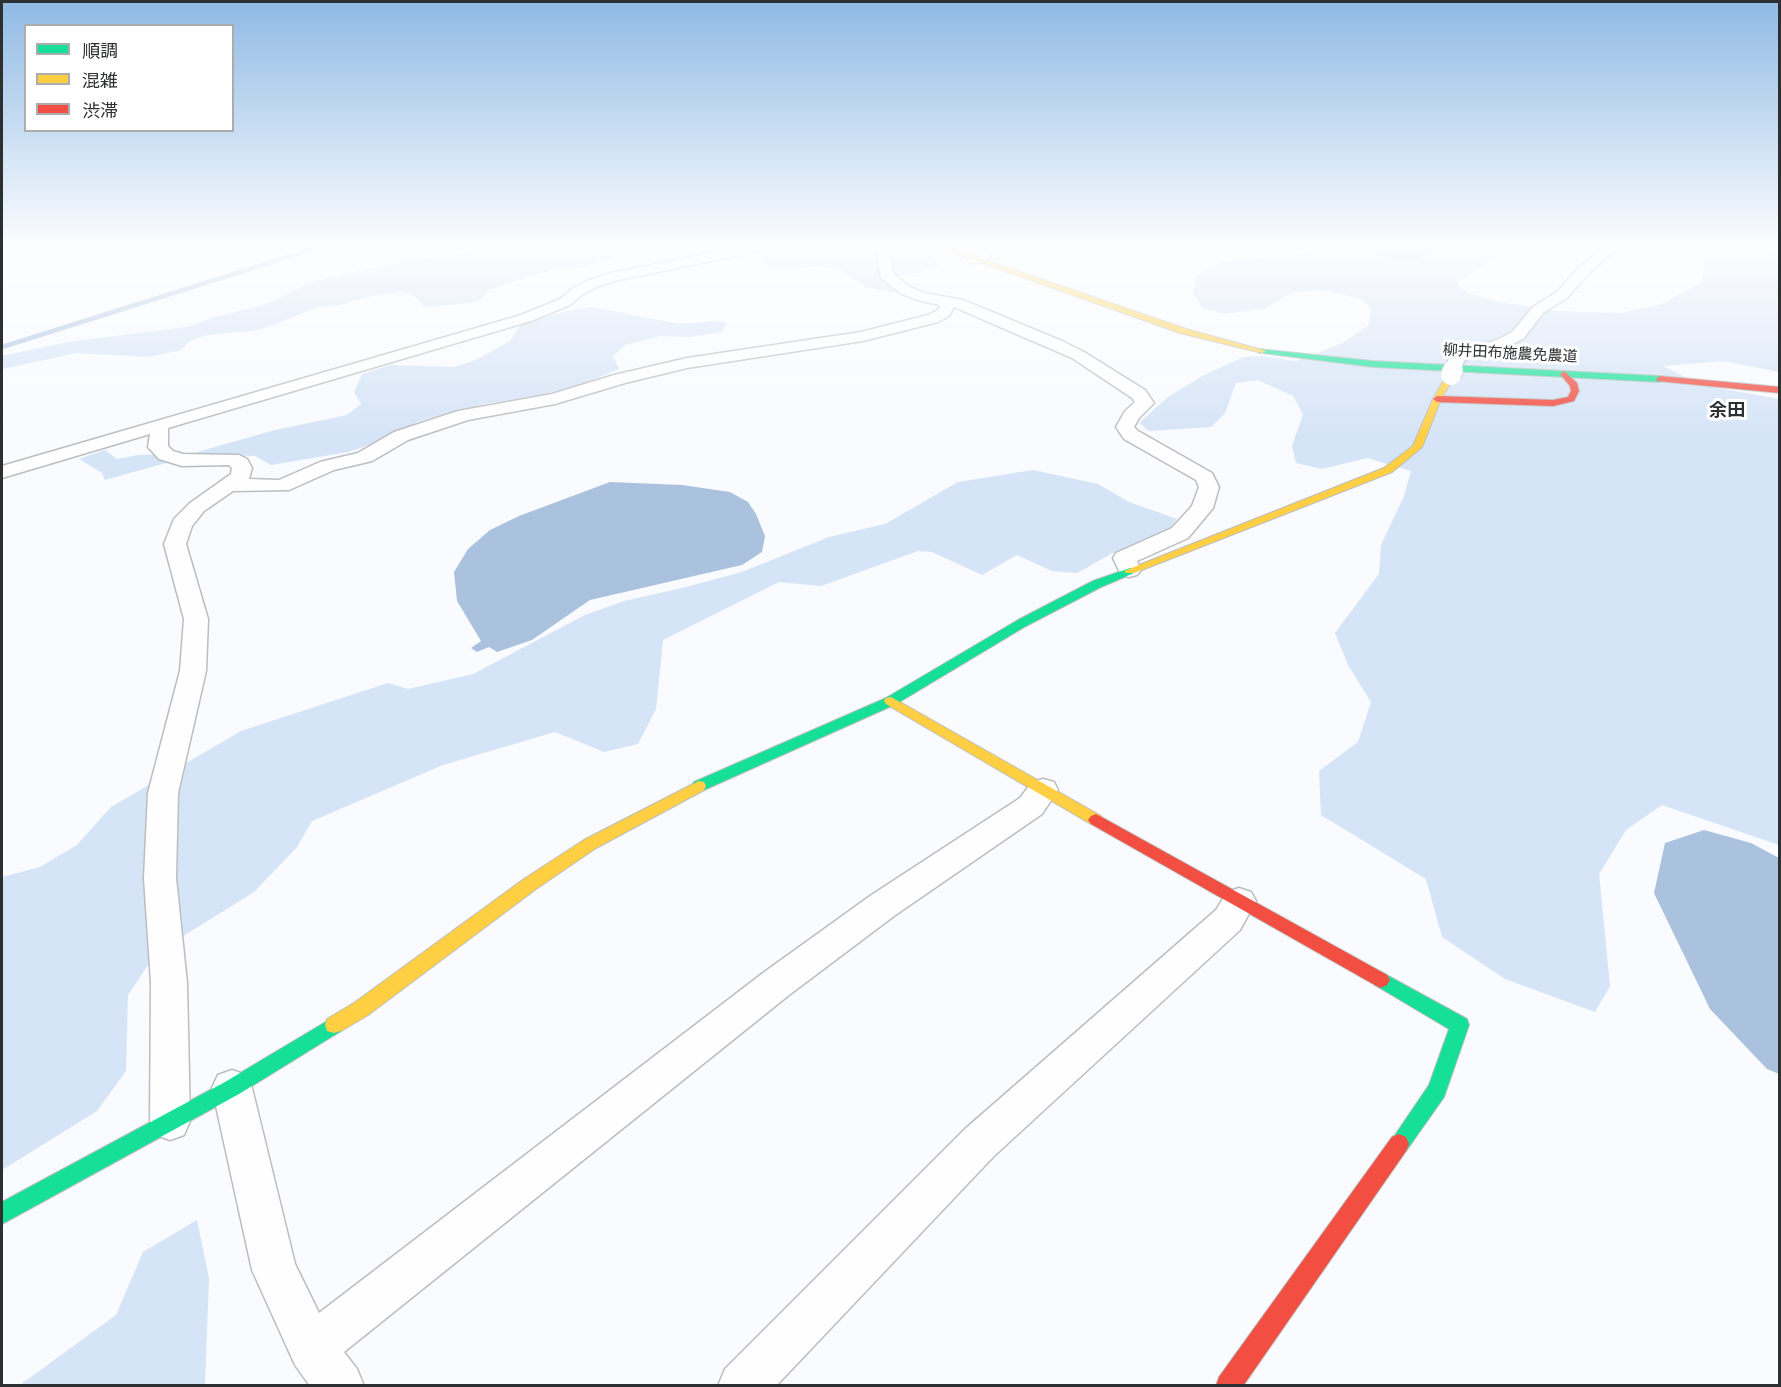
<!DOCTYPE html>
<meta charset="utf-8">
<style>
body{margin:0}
#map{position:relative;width:1781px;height:1387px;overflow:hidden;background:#f9fbfe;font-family:"Archivo Narrow","Noto Sans JP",sans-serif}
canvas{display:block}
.frame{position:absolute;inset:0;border:3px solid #2d2f31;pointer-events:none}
.legend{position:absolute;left:24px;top:24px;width:210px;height:108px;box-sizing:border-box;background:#fff;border:2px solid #abacad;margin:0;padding:8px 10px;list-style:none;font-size:18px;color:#2d2f31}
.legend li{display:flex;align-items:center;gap:12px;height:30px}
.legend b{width:30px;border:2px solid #abacad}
</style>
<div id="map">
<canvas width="1781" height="1387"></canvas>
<div class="frame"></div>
<ul class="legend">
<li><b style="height:8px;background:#16e098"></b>順調</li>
<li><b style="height:8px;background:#ffcf43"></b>混雑</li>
<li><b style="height:8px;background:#f24e42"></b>渋滞</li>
</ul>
</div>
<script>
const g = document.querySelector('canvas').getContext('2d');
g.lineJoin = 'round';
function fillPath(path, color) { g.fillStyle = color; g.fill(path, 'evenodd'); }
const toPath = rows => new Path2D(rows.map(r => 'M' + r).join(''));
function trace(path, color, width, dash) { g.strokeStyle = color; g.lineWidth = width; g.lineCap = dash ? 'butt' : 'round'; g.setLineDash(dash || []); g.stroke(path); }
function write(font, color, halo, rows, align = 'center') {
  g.font = font + ' "Archivo Narrow","Noto Sans JP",sans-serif'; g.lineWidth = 6; g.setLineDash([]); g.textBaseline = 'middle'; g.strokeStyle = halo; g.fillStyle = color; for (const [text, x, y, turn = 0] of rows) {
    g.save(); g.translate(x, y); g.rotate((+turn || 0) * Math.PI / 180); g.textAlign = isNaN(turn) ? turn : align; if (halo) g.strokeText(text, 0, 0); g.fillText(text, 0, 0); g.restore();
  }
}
const green = toPath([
 [549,244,629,244,615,252,610,259,581,268,553,270,526,277,488,290,480,300,471,303,425,307,412,294,400,292,366,297,341,305,319,307,260,330,206,335,190,341,181,350,148,357,76,353,2,369,2,356,68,342,187,327,211,318,264,305,312,282,403,261],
 [820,244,903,244,930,254,939,265,920,272,900,275,889,281,897,290,891,292,867,288,841,270,816,266,792,270,771,269,762,259,764,253],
 [977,244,1066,244,1032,257,1017,256],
 [1326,244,1516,244,1456,283,1468,293,1499,302,1557,311,1621,313,1662,304,1702,282,1705,257,1681,244,1766,244,1764,248,1779,257,1779,372,1724,361,1663,366,1701,385,1779,399,1779,845,1662,805,1626,830,1599,874,1610,986,1595,1012,1505,979,1442,937,1426,879,1321,815,1319,771,1358,742,1371,702,1348,665,1335,633,1379,574,1381,545,1404,496,1411,471,1367,458,1322,469,1296,463,1292,446,1303,414,1293,396,1258,380,1236,383,1225,413,1211,427,1149,431,1139,423,1168,397,1204,375,1244,357,1262,356,1296,361,1343,343,1369,325,1371,308,1361,299,1322,290,1291,293,1266,308,1225,314,1202,308,1193,294,1196,276,1220,262,1299,255,1321,251],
 [592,307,678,324,716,321,727,323,721,332,691,337,660,336,625,345,613,356,619,369,575,387,540,395,484,404,420,421,384,440,348,452,271,465,255,456,219,455,166,463,105,480,102,473,79,459,105,450,117,459,139,455,194,453,275,430,347,415,361,404,354,392,362,374,390,365,454,367,476,360,510,341,521,324,566,311],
 [1033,470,1098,484,1129,502,1177,519,1170,528,1111,554,1077,573,1052,571,1017,555,982,575,932,552,918,551,821,586,779,582,663,640,656,709,638,744,604,752,555,732,443,765,312,821,297,847,254,892,156,953,128,995,126,1071,97,1111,2,1170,2,877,40,867,77,845,111,807,241,731,388,683,408,689,473,674,585,615,624,601,682,588,742,572,829,537,885,524,958,482],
 [197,1220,209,1278,205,1385,20,1385,116,1315,143,1252]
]);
const water = toPath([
 [1364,244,1429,244,1434,248,1418,259,1398,259,1378,255,1362,246],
 [610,482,682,485,730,492,748,502,756,514,765,536,762,552,742,565,590,600,532,640,497,652,489,647,477,652,471,648,481,641,457,601,454,572,468,549,490,530,519,516],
 [1704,830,1751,843,1779,858,1779,1074,1767,1069,1710,1009,1654,893,1665,843]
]);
const stream = toPath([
 [2,347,329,244]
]);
const street = toPath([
 [755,244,781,244,775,248,619,280,599,286,583,294,570,305,531,321,168,428,168,446,173,451,183,454,239,455,247,459,252,468,249,479,279,480,320,462,358,453,394,432,458,411,552,394,614,375,687,358,861,332,928,315,938,310,940,305,917,300,900,293,881,278,875,244,889,244,893,273,910,287,925,293,963,300,1062,341,1084,352,1145,390,1154,403,1139,418,1134,427,1138,431,1212,473,1219,487,1213,508,1188,538,1137,561,1141,570,1137,575,1129,577,1121,575,1113,558,1116,553,1172,528,1192,506,1199,487,1196,480,1124,439,1116,427,1125,411,1135,402,1132,398,1072,358,954,307,949,316,938,322,863,341,687,368,625,383,555,404,468,420,408,440,372,461,334,470,289,490,233,491,204,511,192,526,186,544,208,619,206,671,178,793,176,878,187,983,190,1121,184,1135,170,1140,156,1135,150,1121,151,983,144,878,148,793,180,671,184,619,164,544,174,519,190,503,231,474,232,468,229,465,182,466,159,459,148,447,150,434,2,478,2,466,521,315,560,299,573,288,589,280,611,273,755,244],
 [955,244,972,244,987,250,990,257,980,263,970,263,968,260,970,257,976,255,955,244],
 [1609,244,1623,244,1590,272,1567,298,1543,313,1524,338,1509,346,1470,357,1464,361,1461,368,1449,368,1447,364,1451,354,1497,340,1512,332,1533,307,1557,292,1580,266,1609,244],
 [1043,779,1054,782,1058,790,1042,814,894,916,789,995,344,1352,357,1369,364,1386,310,1386,295,1365,252,1270,212,1088,218,1075,232,1070,246,1075,252,1088,295,1264,319,1313,763,973,870,896,1020,798,1032,782,1043,779],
 [1239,888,1251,892,1256,901,1240,930,993,1157,776,1386,718,1386,725,1369,965,1129,1216,910,1227,892,1239,888]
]);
const fast = toPath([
 [1259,349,1373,361,1660,376,1664,379,1660,382,1373,367,1262,353,1259,353,1259,349],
 [1130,568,1134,569,1136,571,1134,573,1101,587,1026,626,896,704,704,790,699,791,694,790,692,786,694,782,886,698,1018,620,1093,581,1130,568],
 [1381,972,1467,1019,1469,1025,1444,1097,1406,1151,1399,1154,1392,1151,1389,1144,1429,1085,1449,1029,1375,985,1372,980,1375,975,1381,972],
 [334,1017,341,1019,343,1025,341,1031,239,1094,2,1224,2,1202,225,1082,334,1017]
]);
const slow = toPath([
 [929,244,939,244,1186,329,1266,351,1262,353,1180,333,929,244],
 [1448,373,1455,375,1441,399,1422,447,1392,472,1134,573,1126,573,1124,571,1384,468,1413,446,1433,399,1448,373],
 [891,697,1101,816,1104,820,1101,824,1091,824,886,704,884,701,886,698,891,697],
 [699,781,704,782,706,786,704,790,596,848,536,889,368,1015,341,1031,334,1033,327,1031,325,1025,327,1019,354,1003,524,879,584,840,699,781]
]);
const jam = toPath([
 [1564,371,1577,383,1579,391,1574,401,1553,406,1437,402,1433,399,1437,396,1553,400,1568,397,1571,391,1570,386,1560,374,1564,371],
 [1660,376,1780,387,1780,393,1657,381,1656,379,1660,376],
 [1096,814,1387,975,1390,980,1387,985,1381,988,1375,985,1091,824,1088,820,1091,816,1096,814],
 [1399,1134,1406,1137,1409,1144,1406,1151,1243,1386,1216,1386,1219,1377,1392,1137,1399,1134]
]);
const streetBridgeFar1 = toPath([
 [1452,371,1455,364]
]);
const streetBridge = toPath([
 [1451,375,1453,370]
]);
const farStreetnames = [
 ["柳井田布施農免農道",1510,354,3]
];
const farQuarternames = [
 ["余田",1727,411]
];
fillPath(green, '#d5e4f7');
fillPath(water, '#abc2de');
trace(stream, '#abc2de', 4.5);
trace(street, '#bbbdbf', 3);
trace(fast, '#bbbdbf', 2);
trace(slow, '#bbbdbf', 2);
trace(jam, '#bbbdbf', 2);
fillPath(street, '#fefeff');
fillPath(fast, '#16e098');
fillPath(slow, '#ffcf43');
fillPath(jam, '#f24e42');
trace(streetBridgeFar1, '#bbbdbf', 16, []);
trace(streetBridge, '#bbbdbf', 22, []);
trace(streetBridgeFar1, '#fefeff', 15);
trace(streetBridge, '#fefeff', 20);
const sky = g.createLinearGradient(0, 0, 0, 438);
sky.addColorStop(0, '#8fbae4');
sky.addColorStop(0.56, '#fcfdff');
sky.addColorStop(1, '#fcfdff00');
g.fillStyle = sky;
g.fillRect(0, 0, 1781, 438);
write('15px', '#2d2f31', '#fff', farStreetnames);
write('bold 18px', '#2d2f31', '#fff', farQuarternames);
</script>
